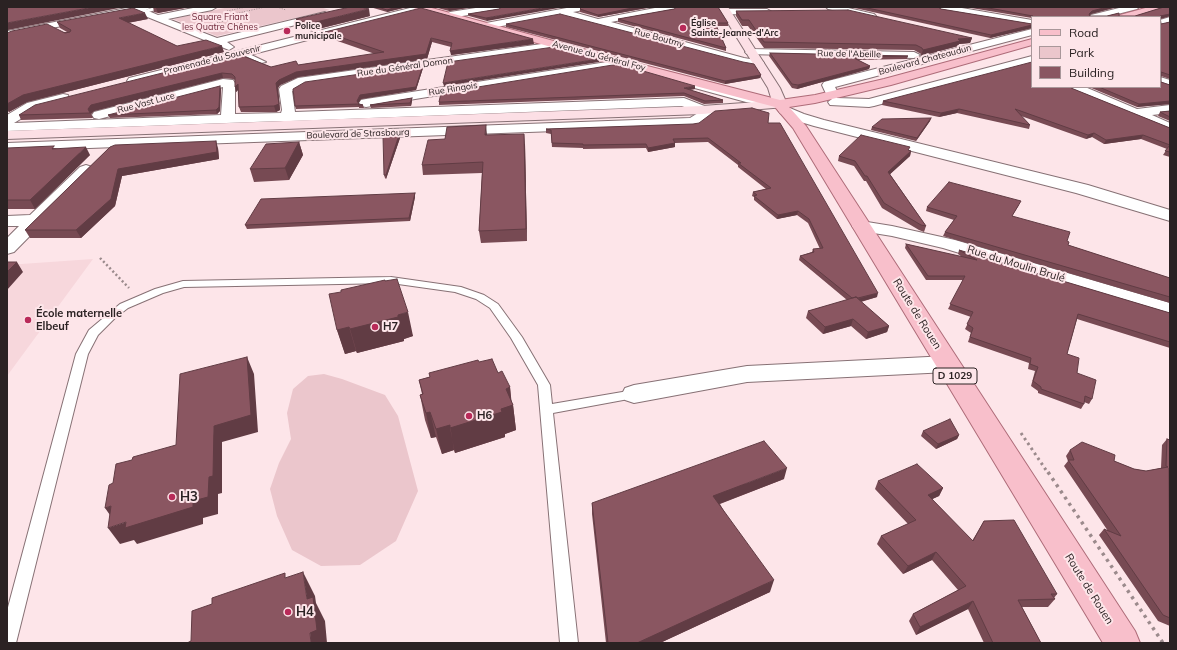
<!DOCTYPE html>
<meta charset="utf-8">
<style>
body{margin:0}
#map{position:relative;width:1177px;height:650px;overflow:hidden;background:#fde5e9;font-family:Mulish,sans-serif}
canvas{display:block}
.frame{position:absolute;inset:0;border:8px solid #2b2223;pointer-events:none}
.legend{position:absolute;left:1031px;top:16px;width:130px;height:72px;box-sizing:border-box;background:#fde5e9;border:1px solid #a9979a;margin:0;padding:5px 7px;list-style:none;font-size:12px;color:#2b2223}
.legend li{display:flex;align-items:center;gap:8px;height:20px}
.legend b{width:20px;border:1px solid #a9979a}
</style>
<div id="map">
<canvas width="1177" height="650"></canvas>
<div class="frame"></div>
<ul class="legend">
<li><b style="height:5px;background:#f8bfcb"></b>Road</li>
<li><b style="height:11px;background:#ebc6cc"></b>Park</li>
<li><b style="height:11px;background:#8a5661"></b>Building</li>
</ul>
</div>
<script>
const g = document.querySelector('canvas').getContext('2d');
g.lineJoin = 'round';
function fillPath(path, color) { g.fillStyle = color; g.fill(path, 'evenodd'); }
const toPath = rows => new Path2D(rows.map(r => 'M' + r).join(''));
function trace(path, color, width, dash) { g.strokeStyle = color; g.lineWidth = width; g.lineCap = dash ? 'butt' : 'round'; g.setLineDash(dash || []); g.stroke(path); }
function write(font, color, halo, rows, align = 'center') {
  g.font = font + ' Mulish,sans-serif'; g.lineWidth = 4; g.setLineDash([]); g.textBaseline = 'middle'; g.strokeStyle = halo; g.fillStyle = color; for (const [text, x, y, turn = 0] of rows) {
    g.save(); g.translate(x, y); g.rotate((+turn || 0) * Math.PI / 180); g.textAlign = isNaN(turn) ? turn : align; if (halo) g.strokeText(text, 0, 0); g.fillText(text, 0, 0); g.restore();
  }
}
const built = toPath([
 [93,259,7,376,7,265]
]);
const green = toPath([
 [229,7,320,7,330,10,217,36,173,19],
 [324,374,342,379,385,395,398,416,418,491,396,541,360,565,321,566,292,550,277,516,270,489,279,463,291,439,287,413,293,389,308,376]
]);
const pathFar3 = toPath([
 [277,7,286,10],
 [227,11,246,7],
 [221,17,233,22],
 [242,20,230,15,265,7],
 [212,24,237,18]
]);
const pathFar2 = toPath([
 [100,258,129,288]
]);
const pathFar1 = toPath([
 [1021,433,1048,473]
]);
const path = toPath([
 [1048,472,1163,643]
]);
const service = toPath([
 [241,52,245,52,266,62,261,63,241,54,241,52],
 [682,81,748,99,770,103,771,104,768,106,746,102,680,84,680,82,682,81],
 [391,277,461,287,484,295,498,304,522,337,550,385,552,404,634,390,638,391,640,394,638,397,634,398,553,413,578,643,560,643,538,385,511,338,490,308,476,299,455,292,391,283,184,287,163,293,128,308,115,318,98,335,88,354,16,643,7,643,7,611,76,354,89,330,120,304,155,289,183,281,391,277]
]);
const pedestrian = toPath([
 [155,7,167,7,141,14,138,12,155,7]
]);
const minor = toPath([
 [132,7,152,7,146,10,158,15,198,7,217,7,212,10,168,19,217,38,325,12,330,15,328,17,227,42,234,47,229,50,135,12,15,35,7,39,7,32,8,31,132,7],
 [414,7,426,8,424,10,133,85,129,84,127,81,129,78,414,7],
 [482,7,504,7,499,10,450,18,445,15,450,12,482,7],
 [572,7,579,7,581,9,579,11,573,12,598,19,660,7,679,7,674,10,611,22,744,58,762,61,764,63,762,65,758,66,743,64,560,15,486,29,481,26,486,23,572,7],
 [826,7,844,7,874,14,876,16,871,19,828,9,826,7],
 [935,7,956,7,1032,20,1032,26,940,10,935,7],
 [1123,7,1139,7,1137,9,1106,17,1089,17,1091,15,1123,7],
 [726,9,767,9,772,12,767,15,723,14,721,12,723,10,726,9],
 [1170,17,1170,23,1160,26,1160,20,1170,17],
 [1032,29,1032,35,835,87,839,95,836,98,869,99,1032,56,1032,63,874,106,869,107,830,105,828,102,832,99,828,98,822,85,824,82,1032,29],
 [556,42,560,43,561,45,560,47,305,84,292,91,295,112,684,98,707,107,713,114,698,125,693,126,7,151,7,143,690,118,698,113,682,106,291,121,286,122,281,121,7,131,7,115,27,103,63,94,68,95,69,98,68,101,37,109,14,123,221,115,223,87,99,119,94,118,92,115,94,112,223,79,233,80,235,83,235,114,281,113,282,110,279,89,281,86,298,78,556,42],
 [751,49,914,52,920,55,914,58,747,54,745,52,751,49],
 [620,60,624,61,626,63,624,65,366,107,361,106,359,103,361,100,366,99,620,60],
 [1160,77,1170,80,1170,88,1160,85,1160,77],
 [1068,87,1085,87,1137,109,1170,105,1170,113,1152,115,1170,123,1170,132,1070,90,1068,87],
 [785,106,804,114,824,120,1088,185,1170,210,1170,221,1076,193,814,126,794,120,780,113,778,110,780,107,785,106],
 [86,165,92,167,94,170,92,173,14,252,7,254,7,238,19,226,7,226,7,216,30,215,80,167,86,165],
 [861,221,892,226,955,240,1170,303,1170,317,943,248,892,236,855,230,852,226,855,222,861,221],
 [948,356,956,358,960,364,956,370,948,372,747,382,634,403,625,400,622,394,625,388,634,385,747,366,948,356]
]);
const secondary = toPath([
 [718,7,728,7,780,88,787,104,785,107,702,114,7,139,7,131,702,106,772,101,768,88,718,7]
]);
const primary = toPath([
 [413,7,428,7,624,60,780,100,815,95,884,79,1032,39,1032,45,891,85,815,103,789,107,806,126,1135,631,1140,643,1103,643,793,128,775,107,616,65,415,9,413,7],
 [1149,7,1164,7,1162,9,1134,17,1118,17,1120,15,1149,7]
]);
const wall = toPath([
 [153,7,190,7,158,13,154,12],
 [370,7,407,7,387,12],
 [434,7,473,7,449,11],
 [581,7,652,7,598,17,580,12,580,9],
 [850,7,938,7,941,9,1032,24,1032,28,990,38],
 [965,7,1117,7,1091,14,1090,15,1090,16,1107,16,1119,13,1119,16,1135,16,1164,7,1170,7,1170,16,1160,19,1161,24,1170,22,1170,79,1161,76,1161,82,1170,85,1170,104,1137,107,1089,87,1160,87,1160,17,1032,17,1032,18],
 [499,9,487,21,469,16,468,14],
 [674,9,728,23,728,26,716,26,726,48,726,51,618,22,618,19],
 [736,11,972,38,970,43,959,44,958,46,921,56,921,54,914,50,764,48,748,26,742,26,736,16],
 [370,16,310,31,298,27,296,19],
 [148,19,128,23,177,46,224,52,27,102,9,112,7,110,7,33,67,32,60,28,57,22],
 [506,24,761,75,760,78,725,84,506,27],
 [325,32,534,44,451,55,451,47,432,42,427,59,298,77,280,85,278,88,280,110,276,112,241,112,239,107,238,90,236,92,235,80,233,79,223,78,94,111,91,114,93,118,21,120,19,115,238,54,271,67,298,65,375,54,326,37],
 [770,53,908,56,907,59,858,60,870,66,869,69,797,89,792,88,769,56],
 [423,65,423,68,416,90,361,99,358,103,359,104,363,105,364,108,359,108,359,107,296,109,295,106],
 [1071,88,1170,128,1170,157,1163,155,1167,149,1141,139,1104,144,1092,137,1086,139,1021,116,1030,125,1029,129,957,113,939,117,882,105,883,101],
 [221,89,220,111,217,114,110,118,108,115],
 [695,89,690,90,723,100,723,103,704,104,684,96,439,105,439,102],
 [412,98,412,101,411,106,371,108,370,105],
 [1170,111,1170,121,1158,116,1160,112],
 [931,118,930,121,916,141,871,130,872,127],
 [768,123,877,297,861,302,889,326,887,332,866,339,851,326,823,334,806,318,808,311,847,300,799,260,800,256,812,252,813,249,820,249,808,223,797,215,777,219,754,200,754,197,752,196,753,192,766,189,738,167,738,165,708,142,675,143,675,147,648,152,646,148,583,149,583,148,552,147,551,134,546,133,546,129],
 [399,135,400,138,386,179,385,178,384,175],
 [487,135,525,144,527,241,481,243,479,231,482,173,423,175,422,165],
 [299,142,303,155,289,180,254,182,250,169],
 [110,147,218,148,219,159,122,176,115,206,81,238,30,238,25,230],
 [7,148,55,148,90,155,35,209,7,209],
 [909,151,911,151,910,156,890,174,926,226,924,232,919,230,882,208,866,181,864,181,854,166,838,161,839,156],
 [415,193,415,197,410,221,247,229,245,225],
 [1019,205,1012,216,1067,241,1068,245,1170,278,1170,303,943,236,945,232,954,220,926,211,927,207],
 [906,244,962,257,958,254,959,250,1170,313,1170,348,1077,319,1067,354,1077,373,1092,399,1089,404,1084,402,1084,404,1081,409,1038,393,1038,391,1031,386,1035,371,1028,369,1029,363,968,342,971,333,965,329,971,317,948,309,963,280,926,280,905,248],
 [385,281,413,336,404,339,404,341,357,353,356,351,345,354,337,330],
 [479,362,498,373,510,387,511,401,513,405,516,430,505,434,505,437,455,453,454,450,442,454,436,437,431,438,425,420,420,395,422,394,419,380],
 [923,431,959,435,957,439,936,449,921,436],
 [1167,439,1170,440,1170,626,1158,621,1099,535,1104,529,1108,531,1064,466,1068,461,1066,456,1070,450,1114,461,1134,469,1146,471,1161,468,1162,445],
 [784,479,720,504,770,592,660,643,606,643,592,514,592,503],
 [878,481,943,488,939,496,932,499,972,541,984,521,1057,594,1054,598,1055,599,1048,607,1022,607,1041,643,984,643,968,609,916,635,909,621,913,614,958,590,932,560,903,574,877,544,881,536,908,524,875,489]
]);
const shadedWall = toPath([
 [94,7,124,7,8,30,7,30,7,23],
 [161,7,190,7,158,13,156,8],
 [396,7,407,7,387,12,387,10],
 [455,7,473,7,449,11,448,8],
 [548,7,564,7,487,21,486,18],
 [637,7,652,7,598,17,598,15],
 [1107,7,1117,7,1091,14,1088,17,1089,14,1092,11],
 [369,9,370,16,310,31,308,24],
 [145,13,148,19,121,24,119,18],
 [1170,14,1170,16,1160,19,1160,16],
 [1032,25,1032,28,990,38,991,35],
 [431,38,432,42,427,59,298,77,280,85,278,88,280,110,276,112,274,106,276,83,279,80,296,72,426,54],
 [972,38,970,43,959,44,958,46,921,56,923,50,958,39],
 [533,39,534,44,451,55,450,51],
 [222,46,224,52,27,102,9,112,7,108,7,104,23,95],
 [599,59,599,62,444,86,443,83],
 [423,65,423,68,416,90,361,99,358,104,357,101,360,95],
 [870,66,869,69,797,89,798,85],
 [222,73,223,78,94,111,91,114,93,118,88,109,91,105],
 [761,75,760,78,725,84,725,81],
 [238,84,239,89,236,92,235,87],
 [220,86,221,89,220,111,217,114,216,110],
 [695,86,695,89,683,91,684,88],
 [412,98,412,101,411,106,410,103],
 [1170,101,1170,104,1137,107,1139,104],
 [959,109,957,113,939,117,941,113],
 [931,118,930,121,916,141,917,138],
 [486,125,487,135,486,145,485,135],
 [1094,133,1092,137,1086,139,1088,135],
 [524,134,525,144,527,241,526,229],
 [399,135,400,138,386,179,386,175],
 [1143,135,1141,139,1104,144,1106,140],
 [216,141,218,148,219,159,122,176,115,206,81,238,76,230,118,169],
 [299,142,303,155,289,180,285,168],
 [675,143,675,147,648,152,648,148],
 [86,147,90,155,35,209,30,200],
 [911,151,910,156,887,177,888,172],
 [415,193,415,197,410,221,409,218],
 [798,211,797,215,777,219,778,215],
 [17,262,23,272,7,290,7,272],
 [878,293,877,297,852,304,854,300],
 [408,312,413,336,404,339,404,341,357,353,350,329],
 [853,319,851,326,823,334,825,327],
 [889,326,887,332,866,339,868,332],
 [349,327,356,351,345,354,337,330],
 [247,357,254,374,258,432,222,442,222,493,218,494,218,514,203,518,203,524,137,544,134,540,120,544,108,528,193,501,209,477,214,426],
 [510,387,512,406,513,405,516,430,505,434,505,437,455,453,450,428,501,409,506,389],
 [430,412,436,437,431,438,426,413],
 [450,425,454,450,442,454,436,429],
 [959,435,957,439,936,449,938,444],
 [787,468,784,479,711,507,713,496],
 [943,488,939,496,924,503,928,495],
 [111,506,117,525,105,508],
 [936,552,932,560,903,574,908,566],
 [303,572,315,596,316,603,325,621,327,643,311,643,307,599],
 [774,580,770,592,660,643,637,643],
 [973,601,968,609,916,635,920,627]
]);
const building = toPath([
 [7,7,94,7,7,23,7,7],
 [350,7,361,7,369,9,308,24,296,19,350,7],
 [378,7,396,7,387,10,378,7],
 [444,7,455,7,448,8,444,7],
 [502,7,548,7,486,18,468,14,499,9,502,7],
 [582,7,637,7,598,15,580,9,582,7],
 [677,7,718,7,728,23,715,23,726,48,618,19,674,9,677,7],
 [863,7,938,7,941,9,1032,24,1032,25,991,35,863,7],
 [983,7,1107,7,1092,11,1089,14,1090,16,1107,16,1119,13,1119,16,1135,16,1164,7,1170,7,1170,14,1160,16,1161,24,1170,22,1170,75,1161,72,1161,82,1170,85,1170,101,1139,104,1099,87,1160,87,1160,17,1034,17,1033,16,983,7],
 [133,8,145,13,119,18,177,46,206,40,222,46,23,95,7,104,7,33,12,31,47,24,65,33,70,32,71,30,57,22,133,8],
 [421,8,533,39,450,51,452,43,431,38,426,54,296,72,279,80,276,83,279,104,274,106,239,107,238,84,235,87,235,77,232,74,222,73,91,105,88,109,90,113,19,115,35,105,238,54,271,67,296,61,298,65,384,52,325,32,421,8],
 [848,10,972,38,958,39,960,41,923,50,922,48,916,45,764,42,749,20,742,20,736,11,848,10],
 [560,14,743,62,754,64,761,75,725,81,506,24,560,14],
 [554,47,599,59,443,83,448,62,554,47],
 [770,53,908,56,852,57,870,66,798,85,792,84,770,53],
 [1032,62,1032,87,1070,87,1071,88,1170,128,1170,145,1143,135,1106,140,1094,133,1088,135,1015,109,1030,125,959,109,941,113,883,101,1032,62],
 [619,64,695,86,684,88,723,100,705,101,684,93,439,102,441,93,619,64],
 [423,65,416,87,360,95,357,101,359,104,363,105,358,105,359,104,295,106,293,89,305,82,423,65],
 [220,86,219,107,216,110,108,115,220,86],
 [412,98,410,103,370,105,412,98],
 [752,108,769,113,768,123,780,123,878,293,858,298,856,297,852,298,800,256,814,252,813,249,823,248,809,219,798,211,778,215,754,196,757,195,753,192,771,188,738,163,741,163,708,138,673,139,675,143,648,148,646,144,583,145,583,144,552,143,551,130,546,129,693,124,699,123,715,111,752,108],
 [1170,111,1170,117,1160,112,1170,111],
 [931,118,917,138,872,127,882,119,931,118],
 [486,125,485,135,524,134,526,229,479,231,483,162,422,165,428,140,445,139,447,127,486,125],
 [399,135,386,175,384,175,383,136,399,135],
 [861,135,910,147,908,150,911,151,888,172,926,226,921,225,884,203,867,176,865,176,855,161,839,156,861,135],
 [216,141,217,152,118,169,111,199,76,230,25,230,110,147,115,145,216,141],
 [299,142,285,168,250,169,266,144,299,142],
 [1170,145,1170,152,1165,151,1170,145],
 [54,146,52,149,86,147,30,200,7,200,7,148,54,146],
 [949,182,1021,201,1012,216,1070,232,1067,241,1069,242,1068,245,1170,278,1170,297,945,232,957,216,927,207,949,182],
 [415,193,409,218,245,225,261,199,415,193],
 [906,244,977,260,959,250,1170,313,1170,342,1078,314,1067,354,1079,358,1077,373,1096,380,1092,399,1085,396,1084,404,1041,389,1041,387,1033,381,1038,367,1030,364,1031,358,970,337,973,328,967,324,973,312,950,304,965,276,928,276,906,244],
 [7,262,17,262,7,272,7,262],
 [397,279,408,312,398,315,398,317,350,329,349,327,337,330,329,294,341,292,341,290,385,280,385,281,397,279],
 [856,297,889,326,868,332,853,319,825,327,808,311,856,297],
 [247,357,251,415,214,426,213,476,209,477,208,497,193,501,193,507,125,528,126,522,108,528,111,506,105,508,109,485,113,483,116,464,132,460,133,457,176,445,180,374,247,357],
 [492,359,498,373,502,371,510,387,506,389,513,405,501,409,502,412,450,428,450,425,436,429,430,412,426,413,420,395,423,394,419,380,430,377,429,373,478,360,479,362,492,359],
 [950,419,959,435,938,444,923,431,950,419],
 [1167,439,1170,440,1170,468,1169,468,1170,618,1163,615,1104,529,1121,536,1068,460,1074,460,1070,450,1082,442,1115,455,1114,461,1134,469,1146,471,1168,467,1166,466,1167,439],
 [764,441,787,468,713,496,774,580,637,643,608,643,592,503,764,441],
 [917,464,943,488,928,495,973,541,984,521,1014,520,1057,594,1051,594,1055,599,1018,600,1041,643,993,643,973,601,920,627,913,614,966,586,936,552,908,566,881,536,916,520,878,481,917,464],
 [303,572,307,599,313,597,317,630,310,633,311,643,187,643,191,641,192,611,212,604,212,598,285,573,285,578,303,572]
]);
const markers = [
 [683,28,4,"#b92a59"],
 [287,31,4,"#b92a59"],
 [28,320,4,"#b92a59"],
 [375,327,4,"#b92a59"],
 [469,416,4,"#b92a59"],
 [172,497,4,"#b92a59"],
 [288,612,4,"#b92a59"]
];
const farParknames = [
 ["Square Friant",220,17],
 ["les Quatre Chênes",220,27]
];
const farPoinames = [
 ["Église",691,23],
 ["Sainte-Jeanne-d'Arc",691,33],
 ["Police",295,26],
 ["municipale",295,36]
];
const farStreetnames = [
 ["Rue Boutmy",659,38,15],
 ["Rue de l'Abeille",849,54,1],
 ["Avenue du Général Foy",599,56,15],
 ["Promenade du Souvenir",212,60,-14],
 ["Boulevard Chateaudun",925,60,-15],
 ["Rue du Général Domon",405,67,-8],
 ["Rue Ringois",453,89,-9],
 ["Rue Vast Luce",146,103,-15],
 ["Boulevard de Strasbourg",358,134,-2]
];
const shields = [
 [955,376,44]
];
const shieldNames = [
 ["D 1029",955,376]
];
const streetNames = [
 ["Rue du Moulin Brulé",1016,264,17],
 ["Route de Rouen",917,314,58],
 ["Route de Rouen",1089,589,58]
];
const poiNames = [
 ["École maternelle",36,314],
 ["Elbeuf",36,327],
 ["H7",383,327],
 ["H6",477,416]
];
const nearPoinames = [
 ["H3",180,497],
 ["H4",296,612]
];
fillPath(built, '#f7d7dc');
fillPath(green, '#ebc6cc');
trace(service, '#877175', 2);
trace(pedestrian, '#877175', 2);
trace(minor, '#877175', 2);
trace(secondary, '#877175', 2);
trace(primary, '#ae6c79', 2);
trace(pathFar3, '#9b8a8c', 1, [1, 1.5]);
trace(pathFar2, '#9b8a8c', 2.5, [2, 2.5]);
trace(pathFar1, '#9b8a8c', 3, [2.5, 3.5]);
trace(path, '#9b8a8c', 3.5, [3, 4.5]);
fillPath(service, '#fff');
fillPath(pedestrian, '#fff');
fillPath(minor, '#fff');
fillPath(secondary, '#fcdfe5');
fillPath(primary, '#f8bfcb');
fillPath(wall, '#774a53');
fillPath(shadedWall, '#613c44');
fillPath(building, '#8a5661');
trace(building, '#613c44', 1);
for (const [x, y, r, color] of markers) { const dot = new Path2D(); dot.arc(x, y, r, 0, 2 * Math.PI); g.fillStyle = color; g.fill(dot); trace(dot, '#fde5e9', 1.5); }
write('9px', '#6f293b', '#fde5e9', farParknames);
write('bold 9px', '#2b2223', '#fde5e9', farPoinames, 'left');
write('9px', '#2b2223', '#fde5e9', farStreetnames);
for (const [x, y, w] of shields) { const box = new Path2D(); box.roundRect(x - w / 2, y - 8, w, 16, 3); g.fillStyle = '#fde5e9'; g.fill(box); trace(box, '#2b2223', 1); }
write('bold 10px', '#2b2223', null, shieldNames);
write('11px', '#2b2223', '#fde5e9', streetNames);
write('bold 11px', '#2b2223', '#fde5e9', poiNames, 'left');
write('bold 13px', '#2b2223', '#fde5e9', nearPoinames, 'left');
</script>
